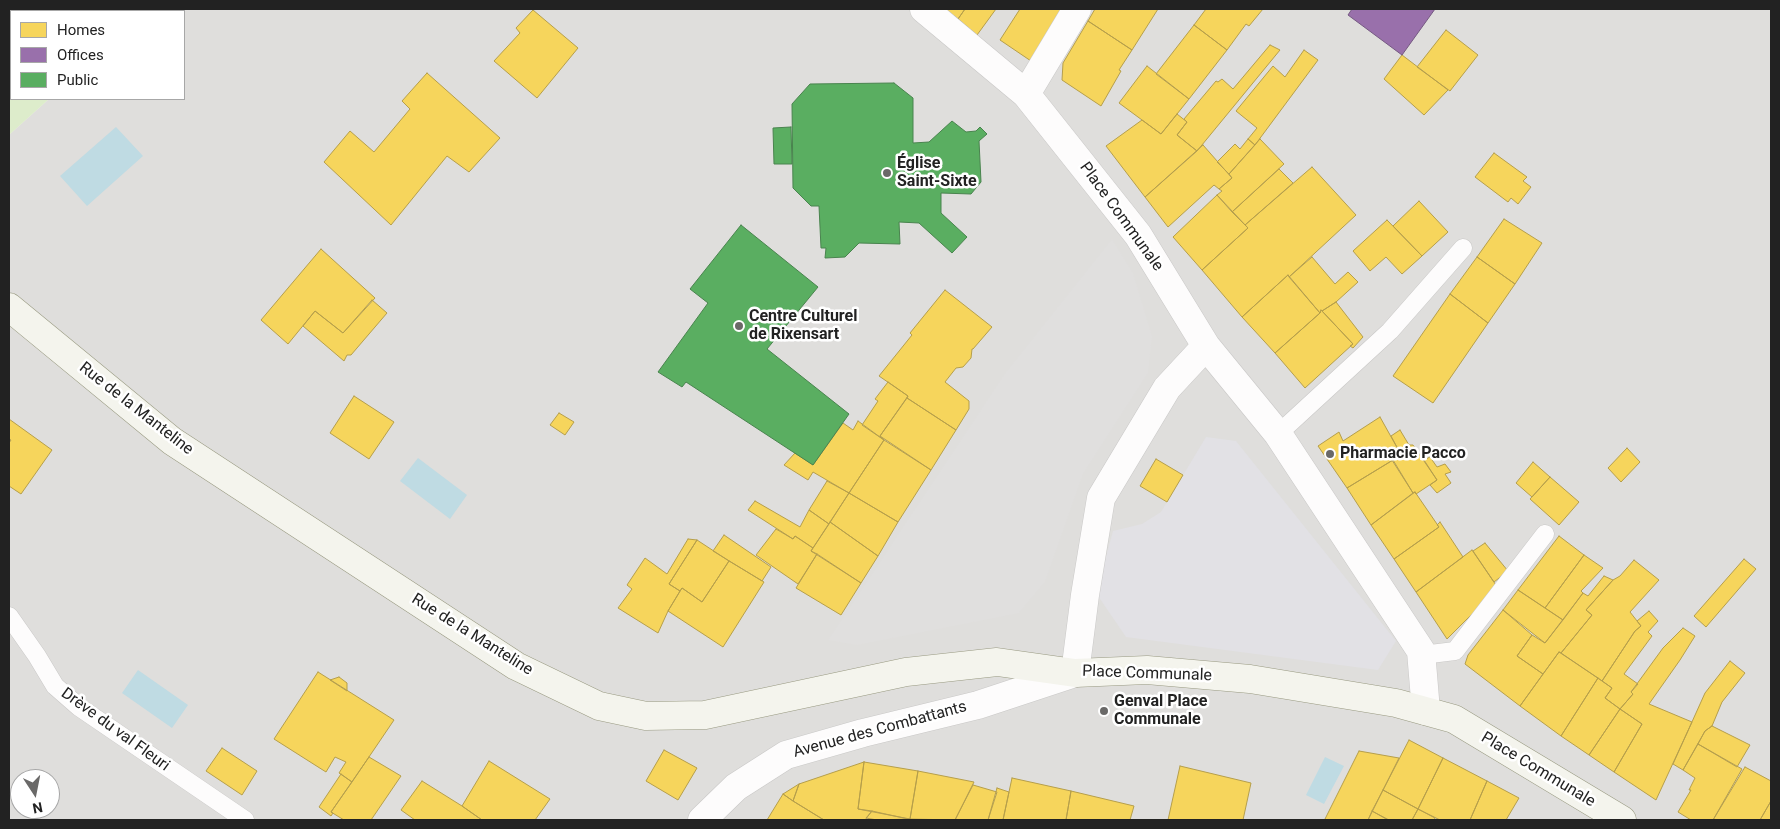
<!DOCTYPE html>
<meta charset="utf-8">
<style>
body{margin:0}
#map{position:relative;width:1780px;height:829px;overflow:hidden;background:#f0eeeb;font-family:Roboto,sans-serif}
canvas{display:block}
.frame{position:absolute;inset:0;border:10px solid #222;pointer-events:none}
.legend{position:absolute;left:10px;top:10px;width:175px;height:90px;box-sizing:border-box;background:#fff;border:1px solid #a7a7a7;margin:0;padding:6px 9px;list-style:none;font-size:15px;color:#222}
.legend li{display:flex;align-items:center;gap:10px;height:25px}
.legend b{width:25px;border:1px solid #a7a7a7}
.north{position:absolute;left:10px;top:769px;width:50px;height:50px;box-sizing:border-box;background:#fff;border:1px solid #a7a7a7;border-radius:50%;rotate:169deg;font-size:14px;font-weight:700;line-height:20px;text-align:center;color:#222}
.north::after{content:'';display:block;margin:auto;width:18px;height:22px;background:#6a6968;clip-path:polygon(50% 0,100% 100%,50% 72%,0 100%)}
</style>
<div id="map">
<canvas width="1780" height="829"></canvas>
<div class="frame"></div>
<ul class="legend">
<li><b style="height:14px;background:#f6d55c"></b>Homes</li>
<li><b style="height:14px;background:#9970ab"></b>Offices</li>
<li><b style="height:14px;background:#5aae61"></b>Public</li>
</ul>
<div class="north">N</div>
</div>
<script>
const g = document.querySelector('canvas').getContext('2d');
g.lineJoin = 'round';
function fillPath(path, color) { g.fillStyle = color; g.fill(path, 'evenodd'); }
const toPath = rows => new Path2D(rows.map(r => 'M' + r).join(''));
function trace(path, color, width, dash) { g.strokeStyle = color; g.lineWidth = width; g.lineCap = dash ? 'butt' : 'round'; g.setLineDash(dash || []); g.stroke(path); }
function write(font, color, halo, rows, align = 'center') {
  g.font = font + ' Roboto,sans-serif'; g.lineWidth = 5; g.setLineDash([]); g.textBaseline = 'middle'; g.strokeStyle = halo; g.fillStyle = color; for (const [text, x, y, turn = 0] of rows) {
    g.save(); g.translate(x, y); g.rotate((+turn || 0) * Math.PI / 180); g.textAlign = isNaN(turn) ? turn : align; if (halo) g.strokeText(text, 0, 0); g.fillText(text, 0, 0); g.restore();
  }
}
const residential = toPath([
 [150,9,1771,9,1771,820,9,820,9,135,49,99,184,99,184,11,148,11],
 [20,779,50,779,50,809,20,809]
]);
const grass = toPath([
 [9,9,150,9,148,11,11,11,11,99,49,99,9,135]
]);
const parking = toPath([
 [1112,239,1133,273,1152,336,1148,373,1083,474,1045,582,1019,613,857,645,828,640,1006,372]
]);
const plaza = toPath([
 [1206,437,1236,441,1396,641,1378,670,1126,637,1096,593,1113,531,1142,524,1161,512]
]);
const water = toPath([
 [116,127,143,156,87,206,60,176],
 [418,458,467,495,450,519,400,481],
 [138,670,188,705,172,728,122,693],
 [1325,757,1344,766,1324,804,1306,795]
]);
const homes = toPath([
 [945,9,965,9,958,19,945,9],
 [965,9,996,9,977,35,958,19,965,9],
 [1020,9,1064,9,1031,61,1000,40,1020,9],
 [1095,9,1158,9,1132,50,1088,21,1095,9],
 [1206,9,1263,9,1249,26,1246,24,1227,50,1194,25,1206,9],
 [533,10,578,48,537,98,494,61,520,33,516,28,533,10],
 [1088,21,1132,50,1119,70,1121,71,1101,106,1062,80,1063,63,1088,21],
 [1194,25,1227,50,1189,99,1156,74,1194,25],
 [1446,30,1478,55,1450,91,1417,67,1446,30],
 [1270,45,1280,50,1197,151,1177,135,1187,122,1184,119,1216,81,1218,82,1222,79,1233,89,1270,45],
 [1304,50,1318,60,1255,145,1248,139,1257,128,1236,111,1273,66,1285,77,1304,50],
 [1402,55,1448,90,1424,115,1384,79,1402,55],
 [1147,66,1189,99,1161,134,1119,103,1147,66],
 [427,73,500,138,469,172,447,156,391,225,324,162,350,131,374,152,410,109,402,101,427,73],
 [1177,114,1187,122,1177,135,1197,151,1145,197,1106,146,1142,120,1161,134,1177,114],
 [1248,139,1255,145,1229,174,1217,162,1235,144,1240,149,1248,139],
 [1260,139,1284,164,1232,212,1217,195,1222,191,1219,189,1232,178,1229,174,1260,139],
 [1203,145,1232,178,1219,189,1214,185,1168,227,1145,197,1203,145],
 [1494,153,1527,177,1523,181,1531,187,1518,204,1511,198,1508,202,1475,177,1494,153],
 [1312,167,1356,215,1289,277,1288,275,1242,317,1202,270,1248,228,1245,225,1312,167],
 [1279,169,1293,183,1245,225,1232,212,1279,169],
 [1217,195,1248,228,1202,270,1173,237,1217,195],
 [1419,201,1448,232,1422,256,1393,226,1419,201],
 [1504,219,1542,243,1515,284,1477,257,1504,219],
 [1387,220,1422,256,1402,274,1386,257,1370,271,1353,251,1387,220],
 [321,249,375,298,343,333,315,311,288,344,261,320,321,249],
 [1312,257,1335,284,1348,272,1358,282,1336,302,1322,311,1321,310,1320,313,1289,277,1312,257],
 [1477,257,1515,284,1488,323,1450,294,1477,257],
 [1288,275,1320,313,1275,353,1242,317,1288,275],
 [945,290,992,327,973,349,972,349,971,358,963,367,956,368,945,382,969,401,969,409,956,430,907,398,908,396,879,376,912,335,910,333,945,290],
 [1450,294,1488,323,1433,403,1393,376,1450,294],
 [372,300,387,313,351,355,347,355,344,361,303,326,315,311,343,333,372,300],
 [1336,302,1363,337,1353,348,1350,346,1353,344,1322,311,1336,302],
 [1321,310,1353,344,1305,388,1275,353,1320,313,1321,310],
 [888,382,908,396,880,436,884,440,862,425,878,401,875,399,888,382],
 [354,396,394,422,369,459,330,433,354,396],
 [907,398,956,430,931,470,880,436,907,398],
 [559,413,574,422,565,435,550,425,559,413],
 [1380,417,1399,451,1390,457,1393,460,1347,488,1318,446,1339,432,1343,441,1380,417],
 [9,419,52,450,21,494,9,486,9,443,11,440,9,439,9,419],
 [858,421,884,440,849,493,813,472,808,480,784,465,795,453,813,465,843,423,853,430,858,421],
 [1400,430,1409,445,1399,451,1391,436,1400,430],
 [884,440,931,470,898,522,849,493,884,440],
 [1409,445,1413,445,1437,480,1416,494,1415,492,1413,493,1390,457,1409,445],
 [1627,448,1640,462,1621,482,1608,468,1627,448],
 [1430,457,1437,467,1445,464,1451,472,1445,474,1451,483,1437,493,1430,485,1437,480,1424,460,1430,457],
 [1156,459,1183,475,1167,502,1140,486,1156,459],
 [1393,460,1413,493,1371,525,1347,488,1393,460],
 [1533,462,1550,477,1532,497,1516,483,1533,462],
 [1550,477,1579,502,1559,525,1530,499,1550,477],
 [827,481,849,493,829,524,809,510,827,481],
 [1415,492,1439,527,1394,559,1371,525,1415,492],
 [849,493,898,522,878,556,830,522,849,493],
 [755,501,800,527,809,510,829,524,813,548,795,536,793,539,748,510,755,501],
 [830,522,878,556,861,583,811,551,830,522],
 [1440,522,1463,557,1416,592,1394,559,1439,527,1437,525,1440,522],
 [776,529,793,539,795,536,813,548,811,551,817,554,798,584,756,555,776,529],
 [724,535,771,567,762,581,713,551,724,535],
 [1559,536,1584,555,1545,608,1518,590,1559,536],
 [688,539,697,540,669,584,680,591,668,611,658,633,618,608,632,589,627,585,645,558,667,574,688,539],
 [697,540,729,561,702,602,682,588,680,591,669,584,697,540],
 [1485,543,1508,571,1494,582,1473,551,1485,543],
 [1472,550,1498,588,1447,639,1416,592,1472,550],
 [817,554,861,583,841,615,796,588,817,554],
 [1584,555,1603,568,1581,591,1583,593,1563,620,1545,608,1584,555],
 [1744,559,1756,569,1706,627,1694,616,1744,559],
 [1634,560,1659,580,1630,612,1641,626,1635,631,1602,681,1561,653,1592,615,1586,610,1613,580,1620,576,1634,560],
 [729,561,764,582,723,647,668,611,682,588,702,602,729,561],
 [1604,576,1613,580,1586,610,1592,615,1561,653,1559,652,1543,674,1517,656,1532,635,1545,643,1583,593,1588,596,1604,576],
 [1518,590,1563,620,1545,643,1503,610,1518,590],
 [1503,610,1532,635,1517,656,1543,674,1520,706,1465,664,1468,655,1503,610],
 [1649,611,1658,621,1648,632,1652,636,1624,674,1638,684,1631,692,1633,694,1620,709,1605,698,1612,688,1602,681,1635,631,1641,626,1637,621,1649,611],
 [1683,628,1695,636,1680,660,1649,704,1692,722,1656,800,1614,772,1642,724,1620,709,1633,694,1631,692,1663,648,1683,628],
 [1559,652,1598,678,1561,736,1520,706,1559,652],
 [1730,661,1745,673,1722,702,1712,726,1705,731,1683,770,1673,764,1705,693,1730,661],
 [318,672,394,720,352,782,339,773,346,762,335,757,326,772,274,739,318,672],
 [339,677,347,683,347,691,330,680,339,677],
 [1598,678,1612,688,1605,698,1620,709,1589,755,1561,736,1598,678],
 [1620,709,1642,724,1614,772,1589,755,1620,709],
 [1712,726,1750,745,1737,767,1698,744,1705,731,1712,726],
 [1409,740,1443,758,1418,809,1383,790,1409,740],
 [1698,744,1742,769,1713,820,1691,820,1678,812,1691,790,1689,790,1695,778,1683,770,1698,744],
 [222,748,257,771,242,795,206,771,222,748],
 [664,750,697,768,678,800,646,781,664,750],
 [1359,751,1399,758,1368,820,1328,820,1325,819,1359,751],
 [369,757,401,776,371,820,344,820,331,812,369,757],
 [1443,758,1487,781,1470,820,1440,820,1418,809,1443,758],
 [489,761,550,799,535,820,482,820,462,806,489,761],
 [864,762,858,809,872,811,865,820,824,820,793,801,799,784,864,762],
 [864,762,918,771,910,819,858,809,864,762],
 [1180,766,1251,783,1243,820,1168,820,1180,766],
 [1745,767,1771,781,1771,801,1760,820,1713,820,1745,767],
 [918,771,974,782,955,820,910,819,918,771],
 [341,774,352,782,331,812,333,813,331,816,319,807,341,774],
 [1012,778,1071,791,1066,820,1003,820,1012,778],
 [422,781,462,806,482,820,415,820,401,810,422,781],
 [1487,781,1519,798,1506,820,1470,820,1487,781],
 [799,784,793,801,783,794,799,784],
 [973,785,997,792,988,820,955,820,973,785],
 [997,788,1009,792,1003,820,988,820,997,788],
 [1383,790,1418,809,1412,820,1388,820,1372,811,1383,790],
 [1071,791,1134,806,1130,820,1066,820,1071,791],
 [783,794,793,801,824,820,767,820,783,794],
 [1771,801,1771,820,1760,820,1771,801],
 [1418,809,1435,818,1434,820,1412,820,1418,809],
 [872,811,908,819,910,819,877,820,866,818,872,811],
 [1372,811,1389,820,1368,820,1372,811]
]);
const offices = toPath([
 [1352,9,1435,9,1402,55,1348,15,1352,9]
]);
const public = toPath([
 [894,83,913,98,913,143,929,142,952,121,966,132,976,131,980,127,987,134,979,141,981,182,971,194,941,193,941,213,967,237,952,253,919,223,899,222,900,244,859,243,845,257,825,258,826,248,821,248,819,206,811,206,793,188,792,104,810,84,894,83],
 [791,127,792,164,774,164,773,128,791,127],
 [741,225,818,287,767,349,849,414,813,465,686,382,682,387,658,372,708,303,690,289,741,225]
]);
const lane = toPath([
 [1278,434,1390,331,1463,248],
 [9,616,37,656,55,686,79,707,245,820],
 [1422,655,1455,651,1545,534]
]);
const street = toPath([
 [924,9,1026,94,1138,235,1206,346,1278,434,1421,651,1426,711],
 [1026,94,1077,9],
 [702,820,736,787,786,755,863,733,978,705,1075,673,1085,595,1101,498,1167,388,1206,346]
]);
const secondary = toPath([
 [9,307,172,441,516,666,599,706,646,716,705,715,906,672,997,662,1075,673,1147,670,1250,679,1396,703,1454,719,1622,820]
]);
const markers = [
 [887,173,5,"#6a6968"],
 [739,326,5,"#6a6968"],
 [1330,454,5,"#6a6968"],
 [1104,711,5,"#6a6968"]
];
const poiNames = [
 ["Église",897,164],
 ["Saint-Sixte",897,182],
 ["Centre Culturel",749,317],
 ["de Rixensart",749,335],
 ["Pharmacie Pacco",1340,454],
 ["Genval Place",1114,702],
 ["Communale",1114,720]
];
const streetNames = [
 ["Place Communale",1121,217,54],
 ["Rue de la Manteline",136,409,38],
 ["Rue de la Manteline",472,635,32],
 ["Place Communale",1147,674,2],
 ["Drève du val Fleuri",115,730,36],
 ["Avenue des Combattants",880,730,-15],
 ["Place Communale",1538,770,31]
];
fillPath(residential, '#dfdedc');
fillPath(grass, '#ddeccb');
fillPath(parking, '#e0dfde');
fillPath(plaza, '#e2e1e5');
fillPath(water, '#bfdbe3');
fillPath(homes, '#f6d55c');
trace(homes, '#b69f4b', 1);
fillPath(offices, '#9970ab');
trace(offices, '#755982', 1);
fillPath(public, '#5aae61');
trace(public, '#49844e', 1);
trace(lane, '#c9c8c7', 19);
trace(street, '#c9c8c7', 29);
trace(secondary, '#999a82', 29);
trace(lane, '#fdfcfc', 18);
trace(street, '#fdfcfc', 28);
trace(secondary, '#f4f4ed', 28);
for (const [x, y, r, color] of markers) { const dot = new Path2D(); dot.arc(x, y, r, 0, 2 * Math.PI); g.fillStyle = color; g.fill(dot); trace(dot, '#fff', 2); }
write('bold 16px', '#222', '#fff', poiNames, 'left');
write('16px', '#222', '#fff', streetNames);
</script>
